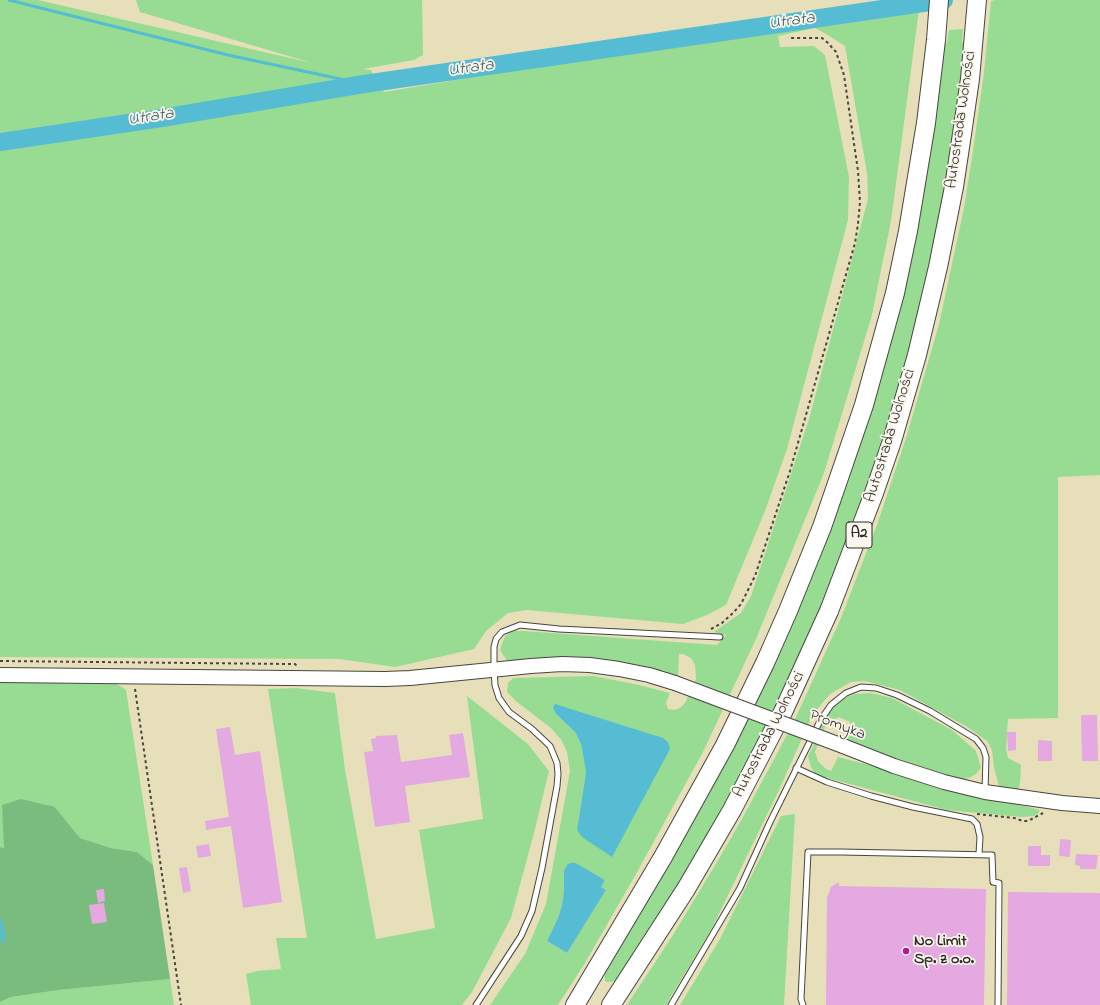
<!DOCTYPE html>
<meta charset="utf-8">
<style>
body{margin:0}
canvas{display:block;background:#e7dfb9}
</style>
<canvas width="1100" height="1005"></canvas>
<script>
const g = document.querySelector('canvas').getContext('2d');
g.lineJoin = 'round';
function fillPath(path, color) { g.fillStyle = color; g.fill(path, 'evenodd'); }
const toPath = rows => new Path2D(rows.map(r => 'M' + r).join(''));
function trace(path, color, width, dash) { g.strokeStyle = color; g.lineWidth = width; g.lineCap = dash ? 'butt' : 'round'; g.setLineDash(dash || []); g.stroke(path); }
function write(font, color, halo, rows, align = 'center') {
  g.font = font + ' "Indie Flower",sans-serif'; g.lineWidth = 3.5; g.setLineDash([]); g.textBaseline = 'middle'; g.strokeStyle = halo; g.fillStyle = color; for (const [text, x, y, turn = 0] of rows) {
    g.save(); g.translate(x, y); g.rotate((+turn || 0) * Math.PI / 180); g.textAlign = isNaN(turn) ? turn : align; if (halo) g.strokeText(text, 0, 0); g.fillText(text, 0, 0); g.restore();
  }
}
const green = toPath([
 [0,0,38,0,312,63,140,12,136,0,422,0,423,55,414,60,363,69,371,70,384,92,776,27,919,10,891,221,872,315,824,473,756,639,703,752,636,874,585,963,558,1005,490,1005,525,954,546,904,570,771,567,752,562,741,551,728,517,702,507,692,508,683,513,678,594,676,639,685,670,693,666,703,668,709,674,710,680,708,685,703,696,679,695,665,691,658,683,654,679,654,678,676,609,660,582,658,516,662,507,661,500,650,505,636,513,631,524,631,717,645,726,635,714,632,741,613,751,596,809,419,868,199,867,173,845,46,826,34,815,28,778,36,780,47,814,46,825,55,849,177,848,220,787,449,765,511,726,605,707,615,683,624,527,610,508,613,486,631,474,649,395,667,339,659,0,657],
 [556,714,670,749,578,823,586,772,581,744,575,732],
 [576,863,605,880,601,887,606,890,567,953,547,941,558,918,562,905,564,890],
 [995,0,1100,0,1100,475,1058,477,1058,718,1008,719,1006,748,1008,758,1021,765,1020,784,1018,790,1006,791,999,786,994,768,992,750,987,741,969,728,900,690,865,681,851,682,830,694,813,714,779,790,713,926,666,1005,627,1005,673,935,720,857,743,817,781,746,796,717,841,618,877,525,907,435,939,324,964,208,973,151,984,72,991,1],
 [963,29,962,42,967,42,962,92,925,298,873,478,813,634,714,831,617,981,607,982,605,981,604,972,842,488,942,44,947,43,949,30],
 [0,682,117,684,126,690,153,865,137,852,111,848,80,838,55,807,4,848,0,847],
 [296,688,335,693,345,770,376,939,435,928,419,830,483,819,467,696,528,744,549,771,534,833,511,918,472,992,462,1005,251,1005,246,974,257,971,281,969,276,938,307,938,268,689],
 [871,693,892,698,952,730,976,751,981,768,976,774,969,778,957,780,937,775,845,740,850,722,839,717,826,725,815,752,818,761,826,769,831,771,838,757,1036,809,1040,810,1038,814,1034,816,1021,817,947,810,816,775,811,767,808,756,822,729,819,726,822,721,832,708,843,699,854,694],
 [795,814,784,1005,680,1005,720,939,781,816],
 [170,979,174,1005,0,1005,0,1002,11,997,59,990]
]);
const forest = toPath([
 [21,799,55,807,80,838,111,848,137,852,153,865,170,979,59,990,11,997,0,1002,0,847,4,848,2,805]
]);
const water = toPath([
 [555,704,663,738,668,742,670,749,612,857,582,837,577,830,586,772,581,744,575,732,556,714,553,707],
 [570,863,576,863,605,880,601,887,606,890,567,953,547,941,558,918,562,905,564,890,564,871,567,865],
 [0,918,3,922,6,939,4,942,1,943]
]);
const stream = toPath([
 [9,0,228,55,364,84]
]);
const river = toPath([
 [0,142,162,118,364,84,944,0]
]);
const building = toPath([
 [1081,715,1097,715,1098,761,1082,761],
 [230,727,235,755,260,751,282,902,243,908,231,826,206,830,205,821,229,817,216,729],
 [1007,732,1016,732,1016,750,1008,751],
 [463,733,470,777,405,786,410,822,375,827,364,752,373,751,371,739,376,738,376,736,397,735,401,762,452,755,449,735],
 [1038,740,1052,741,1052,761,1038,761],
 [1060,839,1071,840,1070,857,1059,856],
 [209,844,211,856,198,858,196,846],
 [1028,846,1041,846,1041,855,1050,855,1050,866,1028,866],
 [1076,854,1098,855,1096,869,1080,869,1080,866,1075,865],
 [187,867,191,891,183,893,179,868],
 [839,882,839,886,986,889,984,1005,826,1005,827,898,831,887],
 [104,889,105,901,98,903,96,890],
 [1008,892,1100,893,1100,1005,1007,1005],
 [104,903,107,922,92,924,89,905]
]);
const path = toPath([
 [711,629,722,623,733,613,741,604,755,576,790,471,855,243,858,224,860,202,858,171,844,75,836,52,828,43,822,38,788,38],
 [0,661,288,664,295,664,297,666],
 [135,689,181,1005],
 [977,814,1014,818,1023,821,1028,821,1043,813]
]);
const lane = toPath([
 [796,768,827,782,871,796,913,807,972,819,977,824,980,837,979,854],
 [476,1005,521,936,532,911,542,868,557,786,558,774,557,763,550,746,532,729,509,712,499,698,495,685,494,670,494,647,496,639,502,632,520,625,559,629,720,637],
 [671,1005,740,888,770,822,820,721,831,705,846,693,861,687,876,688,897,695,930,711,976,739,983,748,986,757,985,791],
 [803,1005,801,999,808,852,841,852,992,855,993,882,999,883,998,1005]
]);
const secondary = toPath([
 [0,675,385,679,410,678,531,666,562,664,590,665,619,669,649,675,675,683],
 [843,746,894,766,944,782,985,792,1062,803,1100,806]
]);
const highway = toPath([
 [575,1005,663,857,725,745,765,663,788,611,822,527,864,405,895,293,908,231,926,123,936,40,939,0],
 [611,1005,686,889,732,810,783,712,829,611,874,493,892,441,917,355,938,267,954,187,962,134,970,79,977,0]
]);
const secondaryBridge = toPath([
 [675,683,843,746]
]);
const markers = [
 [906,951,4,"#b5179e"]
];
const shields = [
 [859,535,26]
];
const shieldNames = [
 ["A2",859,535]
];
const streetNames = [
 ["Autostrada Wolności",962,120,-82],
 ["Autostrada Wolności",891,436,-73],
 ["Promyka",837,726,21],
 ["Autostrada Wolności",770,735,-63]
];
const poiNames = [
 ["No Limit",914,942],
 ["Sp. z o.o.",914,960]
];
const waterNames = [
 ["Utrata",792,22,-8],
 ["Utrata",471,69,-8],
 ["Utrata",151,118,-9]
];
fillPath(green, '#98dc94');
fillPath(forest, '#7abc7e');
fillPath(water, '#55bcd3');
trace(stream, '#55bcd3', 3);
trace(river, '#55bcd3', 18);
fillPath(building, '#e4a9e1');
trace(lane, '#474640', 7);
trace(secondary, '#474640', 16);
trace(highway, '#474640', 20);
trace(path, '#474640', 2, [3, 3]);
trace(lane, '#fff', 5);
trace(secondary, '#fff', 14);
trace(highway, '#fff', 18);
trace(secondaryBridge, '#474640', 16, []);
trace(secondaryBridge, '#fff', 14);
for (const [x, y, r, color] of markers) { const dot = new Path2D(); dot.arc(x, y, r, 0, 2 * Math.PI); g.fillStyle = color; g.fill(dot); trace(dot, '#fbf7ec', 1.5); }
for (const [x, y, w] of shields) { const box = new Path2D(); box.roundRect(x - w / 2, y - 13, w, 26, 3); g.fillStyle = '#fbf7ec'; g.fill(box); trace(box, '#2b2b2b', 1); }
write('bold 15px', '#2b2b2b', null, shieldNames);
write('16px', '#2b2b2b', '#fbf7ec', streetNames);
write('bold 16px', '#2b2b2b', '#fbf7ec', poiNames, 'left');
write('italic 17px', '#3a5e66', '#fbf7ec', waterNames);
</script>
